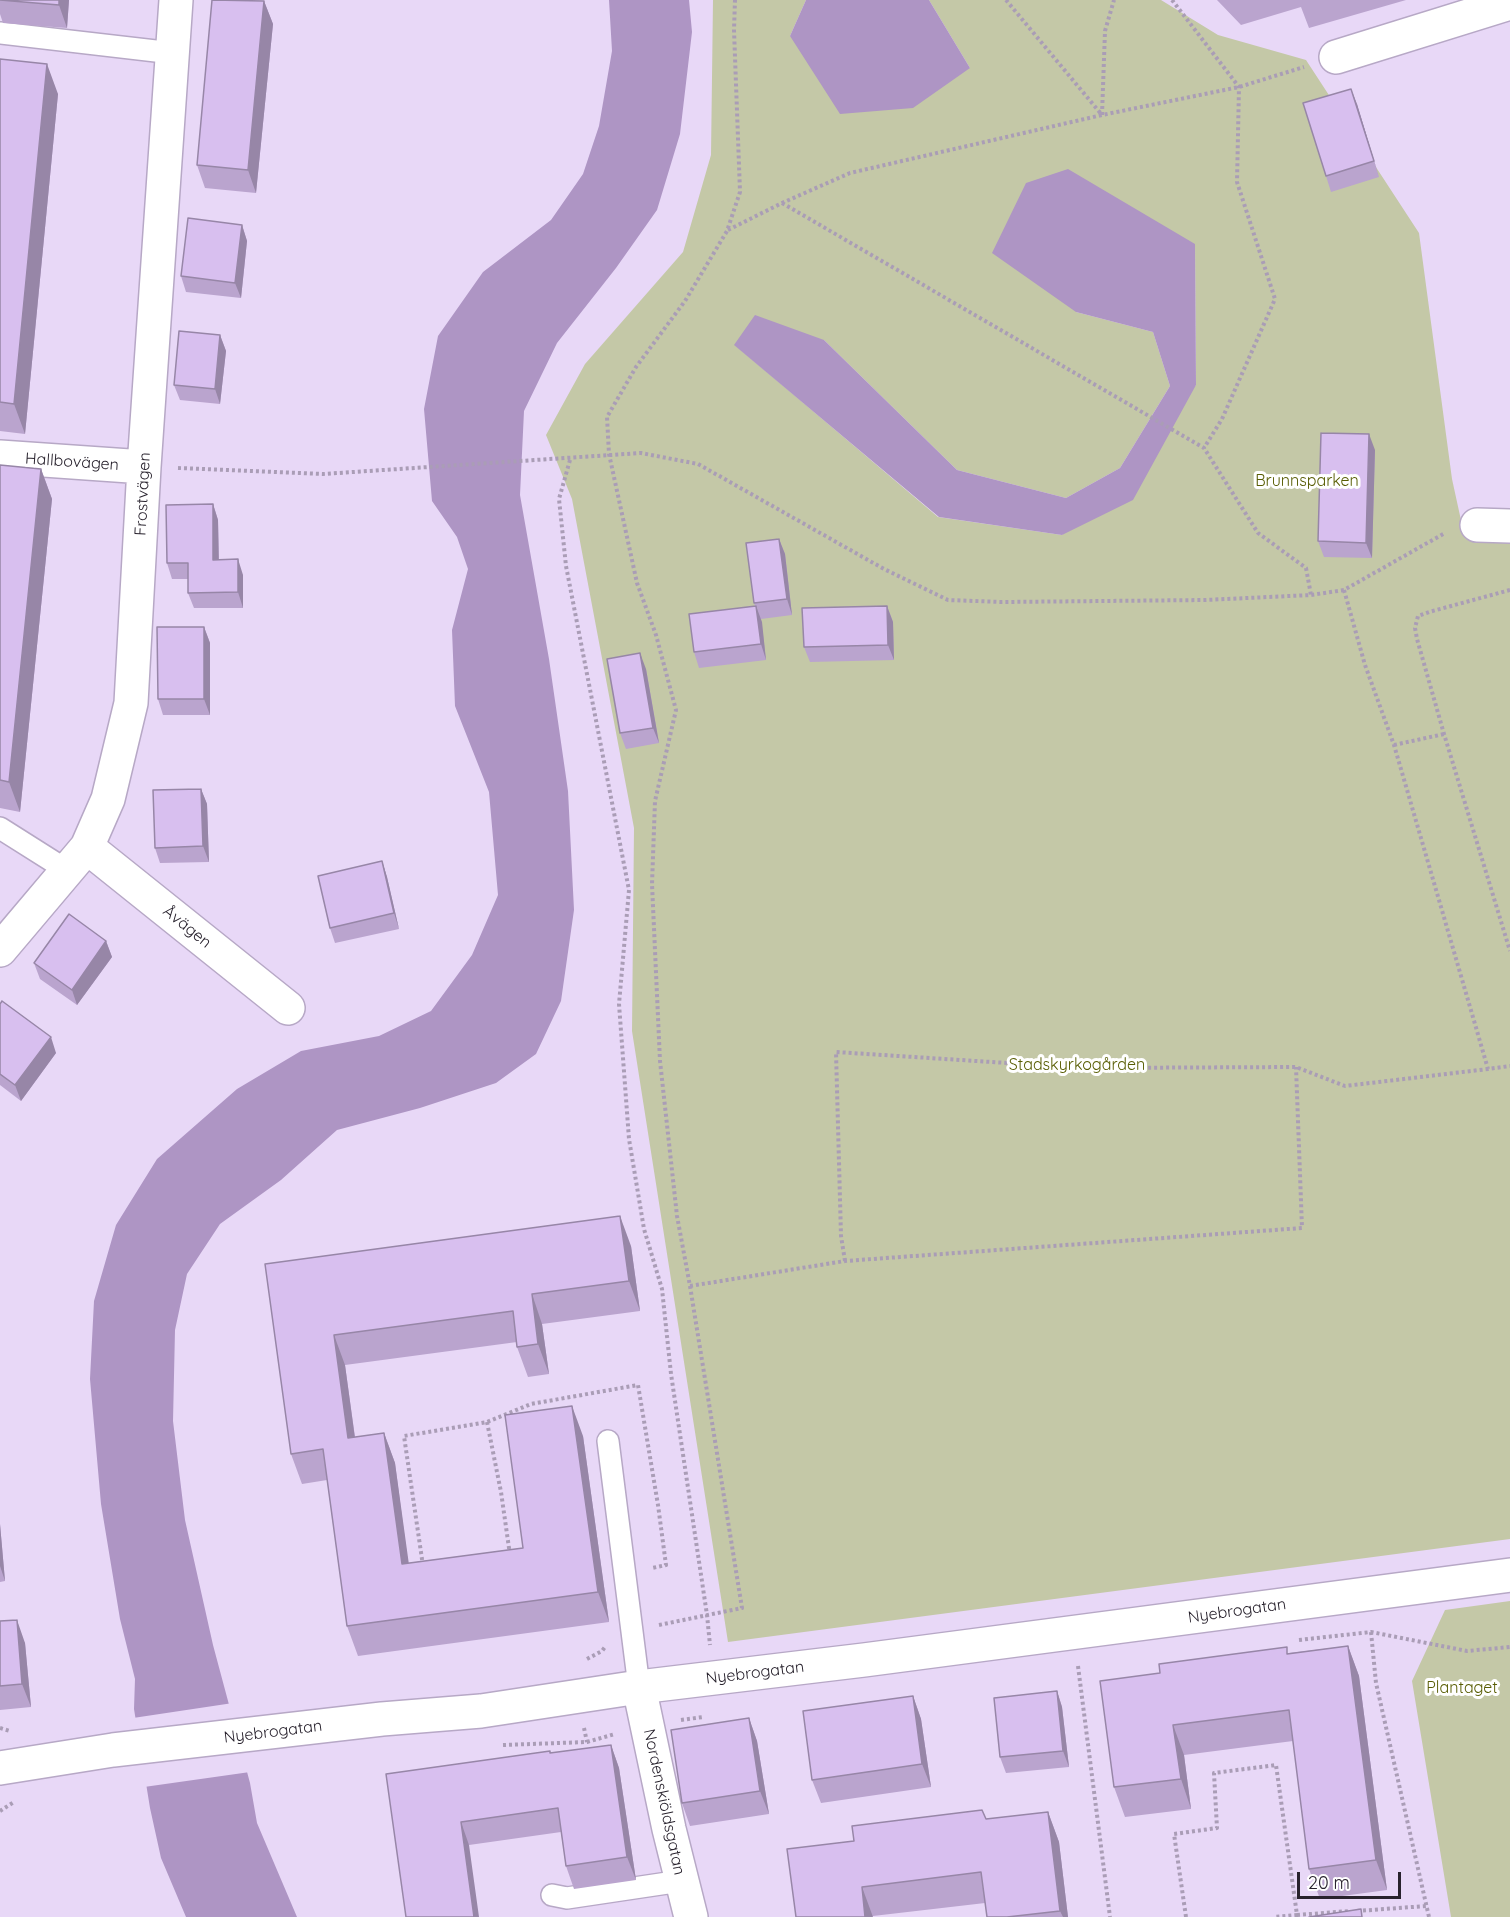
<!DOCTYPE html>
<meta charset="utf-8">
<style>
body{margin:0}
#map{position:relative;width:1510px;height:1917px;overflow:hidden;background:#e8d8f7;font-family:Quicksand,sans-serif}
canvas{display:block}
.scale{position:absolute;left:1297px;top:1872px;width:104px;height:27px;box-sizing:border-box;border:3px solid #28222d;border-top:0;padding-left:8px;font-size:18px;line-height:21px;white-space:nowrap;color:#28222d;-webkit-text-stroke:4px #fff;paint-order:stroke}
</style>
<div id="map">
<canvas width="1510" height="1917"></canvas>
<div class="scale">20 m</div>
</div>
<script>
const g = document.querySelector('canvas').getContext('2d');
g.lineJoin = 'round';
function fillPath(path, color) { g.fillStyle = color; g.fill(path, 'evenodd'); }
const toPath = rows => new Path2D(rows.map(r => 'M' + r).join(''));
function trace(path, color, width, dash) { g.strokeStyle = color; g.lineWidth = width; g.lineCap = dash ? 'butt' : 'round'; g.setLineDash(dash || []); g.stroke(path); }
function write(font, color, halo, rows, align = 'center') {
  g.font = font + ' Quicksand,sans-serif'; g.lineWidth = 6; g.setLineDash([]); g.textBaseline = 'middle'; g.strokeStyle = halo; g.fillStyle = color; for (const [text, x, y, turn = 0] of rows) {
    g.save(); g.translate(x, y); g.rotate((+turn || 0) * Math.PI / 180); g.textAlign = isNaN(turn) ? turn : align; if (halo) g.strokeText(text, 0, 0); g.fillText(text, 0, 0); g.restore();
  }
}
const green = toPath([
 [713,0,806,0,790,36,970,68,929,0,1161,0,1218,35,1306,60,1419,233,1452,479,1464,534,1510,537,1510,1539,728,1642,632,1031,634,828,572,499,546,435,585,364,683,252,711,155],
 [1195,244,1196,385,1062,535,938,517,735,345,824,340,957,470,1066,498,1120,468,1170,386,1153,332,1076,312],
 [1510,1601,1510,1917,1451,1917,1412,1681,1445,1610]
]);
const water = toPath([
 [609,0,689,0,692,32,680,134,657,210,616,268,557,343,524,411,520,495,549,659,568,791,574,910,561,1001,536,1054,496,1083,420,1108,337,1130,281,1180,220,1224,187,1274,175,1330,173,1421,185,1520,213,1645,250,1783,257,1823,297,1917,186,1917,161,1858,150,1808,134,1709,135,1679,120,1619,101,1504,90,1379,94,1301,116,1225,157,1159,237,1089,301,1051,379,1036,431,1011,472,955,498,895,489,792,455,706,452,630,468,569,457,537,432,501,424,409,438,336,483,272,551,220,583,174,599,126,612,51],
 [806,0,929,0,970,68,913,108,840,114,790,36],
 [1068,169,1195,244,1196,385,1133,500,1062,535,939,517,734,345,755,315,824,340,957,470,1066,498,1120,468,1170,386,1153,332,1076,312,992,253,1026,183]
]);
const pier = toPath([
 [233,1703,250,1772,144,1787,133,1718]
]);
const path = toPath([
 [1006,0,1102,115],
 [1172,0,1239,87,1237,182,1275,299,1222,419,1204,448],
 [1102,115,1105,31,1114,0],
 [782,203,1204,448,1258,533,1306,568,1311,595],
 [728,230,782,203,850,173,1102,115,1239,87,1304,67],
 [570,460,559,499,566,566,629,890,619,1004,629,1139,644,1229,662,1289,671,1374,707,1615,710,1645],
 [178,468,323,474,641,453,698,464,884,569,948,600,1002,602,1205,600,1311,595,1344,590,1445,533],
 [1344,590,1365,665,1394,745,1488,1069,1510,1066],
 [1510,590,1429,612,1418,616,1415,628,1417,639,1444,734,1510,951],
 [1394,745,1444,734],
 [845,1261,841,1236,836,1052,1085,1068,1296,1067,1345,1086,1488,1069],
 [690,1286,845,1261,1302,1228,1296,1067],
 [487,1422,501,1492,510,1555],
 [423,1566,404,1436,487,1422,531,1404,638,1385,658,1505,666,1565,652,1568],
 [659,1625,742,1608,690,1286,677,1216,660,1061,652,884,655,801,676,710,656,635,637,583,609,454,607,417,636,367,685,301,727,231,740,192,734,30,735,0],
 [1371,1632,1376,1683,1429,1917],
 [1299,1640,1371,1632,1467,1651,1510,1647],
 [587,1659,602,1651,605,1647],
 [1078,1666,1110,1917],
 [681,1720,703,1717],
 [0,1728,10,1731],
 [584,1728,587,1742],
 [503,1745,587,1742,615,1734],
 [0,1811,14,1802],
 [1357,1911,1426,1906],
 [1297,1915,1350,1911],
 [1186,1917,1174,1834,1217,1828,1214,1773,1276,1765,1297,1915,1274,1917]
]);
const service = toPath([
 [0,33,173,53],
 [0,828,68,871],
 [608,1441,639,1687],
 [552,1895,567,1898,681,1881]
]);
const minor = toPath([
 [1336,57,1510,3],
 [0,457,144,467],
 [1477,525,1510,526],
 [87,847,288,1008],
 [0,950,87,847,108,799,131,703,144,467,176,0],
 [639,1687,669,1829,691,1917]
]);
const tertiary = toPath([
 [0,1768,113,1750,382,1719,481,1711,639,1687,864,1660,1510,1575]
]);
const wall = toPath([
 [0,0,69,0,67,28,3,23,0,14],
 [1217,0,1406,0,1309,28,1301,7,1241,25],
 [264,1,273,24,256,193,205,188,197,165],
 [0,59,58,94,25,434,0,431],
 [1357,104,1379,177,1331,192,1326,176],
 [242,225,247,241,241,298,186,292,181,276],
 [220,335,226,351,220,404,180,400,174,385],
 [1375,450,1372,558,1324,557,1318,541],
 [0,465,41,469,52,499,20,812,0,808],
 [213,504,218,520,219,560,243,575,243,608,194,608,188,593,188,579,172,579,167,563],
 [779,539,785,554,792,615,761,619,766,660,699,668,694,652,755,606,754,603],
 [887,606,893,622,894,660,810,662,804,647],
 [204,627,210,643,210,715,163,715,158,699],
 [646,669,659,743,626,749,620,733],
 [201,789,207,804,209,862,160,863,155,848],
 [382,861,387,877,399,929,335,943,330,928],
 [106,941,112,957,77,1005,40,979,34,963],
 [0,1004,56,1053,21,1101,0,1085],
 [631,1246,640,1311,542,1324,549,1374,528,1377,517,1347,517,1342,345,1365,355,1437,384,1433,395,1463,408,1563,523,1548,583,1436,609,1622,358,1656,347,1626,327,1480,302,1484,291,1454,265,1264],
 [0,1524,5,1581,0,1582],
 [0,1621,25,1643,31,1707,0,1710],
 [1348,1646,1359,1676,1387,1890,1320,1899,1309,1869,1293,1741,1184,1755,1191,1809,1125,1817,1114,1787,1160,1673,1289,1653],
 [1057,1691,1062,1707,1069,1767,1006,1773,1000,1757],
 [913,1696,921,1719,931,1787,821,1803,812,1780],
 [749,1718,757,1741,769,1814,690,1826,682,1803],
 [611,1745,619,1768,636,1880,574,1889,566,1866,561,1832,469,1845,386,1774,551,1753],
 [1048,1812,1059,1842,1068,1917,987,1917,985,1903,873,1916,796,1917,854,1841,986,1819]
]);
const shadedWall = toPath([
 [59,0,69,0,67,28,59,5],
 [264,1,273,24,256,193,248,170],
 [47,64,58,94,25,434,14,404],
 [1351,89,1357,104,1379,177,1374,161],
 [242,225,247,241,241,298,235,283],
 [220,335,226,351,220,404,215,389],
 [1369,434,1375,450,1372,558,1366,543],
 [41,469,52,499,20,812,9,782],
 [213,504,218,520,219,575,213,560],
 [779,539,785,554,792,615,787,599],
 [238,559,243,575,243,608,238,592],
 [756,606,762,622,766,660,761,644],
 [887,606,893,622,894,660,888,645],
 [204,627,210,643,210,715,204,699],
 [640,653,646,669,659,743,653,728],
 [201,789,207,804,209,862,203,846],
 [382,861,387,877,399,929,394,913],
 [106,941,112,957,77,1005,72,990],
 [51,1037,56,1053,21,1101,15,1085],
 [620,1216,631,1246,640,1311,629,1281],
 [532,1294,542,1324,549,1374,538,1344],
 [334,1335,345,1365,359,1468,348,1438],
 [572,1406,583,1436,609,1622,598,1592],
 [384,1433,395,1463,413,1594,402,1564],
 [0,1524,5,1581,0,1566],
 [17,1620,25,1643,31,1707,22,1684],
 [1348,1646,1359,1676,1387,1890,1376,1860],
 [1057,1691,1062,1707,1069,1767,1063,1751],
 [913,1696,921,1719,931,1787,922,1764],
 [749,1718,757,1741,769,1814,760,1791],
 [1173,1725,1184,1755,1191,1809,1181,1779],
 [611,1745,619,1768,636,1880,627,1857],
 [1048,1812,1059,1842,1068,1917,1063,1917,1060,1911],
 [461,1822,469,1845,479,1917,474,1917],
 [862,1887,873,1917,865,1917]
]);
const building = toPath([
 [0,0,59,0,59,5,0,0],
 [212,0,264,1,248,170,197,165,212,0],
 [0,59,47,64,14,404,0,402,0,59],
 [1351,89,1374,161,1326,176,1303,103,1351,89],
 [188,218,242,225,235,283,181,276,188,218],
 [179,331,220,335,215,389,174,385,179,331],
 [1321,433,1369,434,1366,543,1318,541,1321,433],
 [0,465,41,469,9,782,0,780,0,465],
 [213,504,213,560,238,559,238,592,188,593,188,563,167,563,166,505,213,504],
 [779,539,787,599,754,603,746,543,779,539],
 [756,606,761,644,694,652,689,614,756,606],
 [887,606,888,645,804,647,802,608,887,606],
 [157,627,204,627,204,699,158,699,157,627],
 [640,653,653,728,620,733,607,659,640,653],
 [201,789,203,846,155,848,153,790,201,789],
 [382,861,394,913,330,928,318,876,382,861],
 [69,914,106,941,72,990,34,963,69,914],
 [2,1001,51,1037,15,1085,0,1074,0,1004,2,1001],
 [620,1216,629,1281,532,1294,538,1344,517,1347,513,1311,334,1335,348,1438,384,1433,402,1564,523,1548,505,1415,572,1406,598,1592,347,1626,323,1449,291,1454,265,1264,620,1216],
 [17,1620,22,1684,0,1686,0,1621,17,1620],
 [1348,1646,1376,1860,1309,1869,1289,1710,1173,1725,1181,1779,1114,1787,1100,1681,1160,1673,1159,1664,1287,1647,1287,1654,1348,1646],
 [1057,1691,1063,1751,1000,1757,994,1698,1057,1691],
 [913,1696,922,1764,812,1780,803,1711,913,1696],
 [749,1718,760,1791,682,1803,671,1730,749,1718],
 [611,1745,627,1857,566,1866,558,1808,461,1822,474,1917,406,1917,386,1774,550,1751,550,1753,611,1745],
 [982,1810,986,1819,1048,1812,1060,1911,1007,1917,987,1917,981,1872,862,1887,865,1917,796,1917,787,1849,854,1841,852,1826,982,1810],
 [1361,1909,1362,1917,1309,1917,1361,1909]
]);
const streetNames = [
 ["Hallbovägen",72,462,4],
 ["Frostvägen",143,494,-87],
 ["Åvägen",187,927,39],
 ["Nyebrogatan",1237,1611,-8],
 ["Nyebrogatan",755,1673,-7],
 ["Nyebrogatan",273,1732,-7],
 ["Nordenskiöldsgatan",664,1802,78]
];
const parkNames = [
 ["Brunnsparken",1307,481],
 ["Stadskyrkogården",1077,1065],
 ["Plantaget",1462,1688]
];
fillPath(green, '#c4c8a7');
fillPath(water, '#ae95c4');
fillPath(pier, '#e8d8f7');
trace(service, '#b7a8c6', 24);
trace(minor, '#b7a8c6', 36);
trace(tertiary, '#b7a8c6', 36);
trace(path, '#aa9db6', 4, [3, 3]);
trace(service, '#fff', 21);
trace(minor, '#fff', 33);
trace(tertiary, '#fff', 33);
fillPath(wall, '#baa4ce');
fillPath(shadedWall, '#9786a7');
fillPath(building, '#d8bfef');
trace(building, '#9786a7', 1.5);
write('16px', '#28222d', '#fff', streetNames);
write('16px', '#585d03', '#fff', parkNames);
</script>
